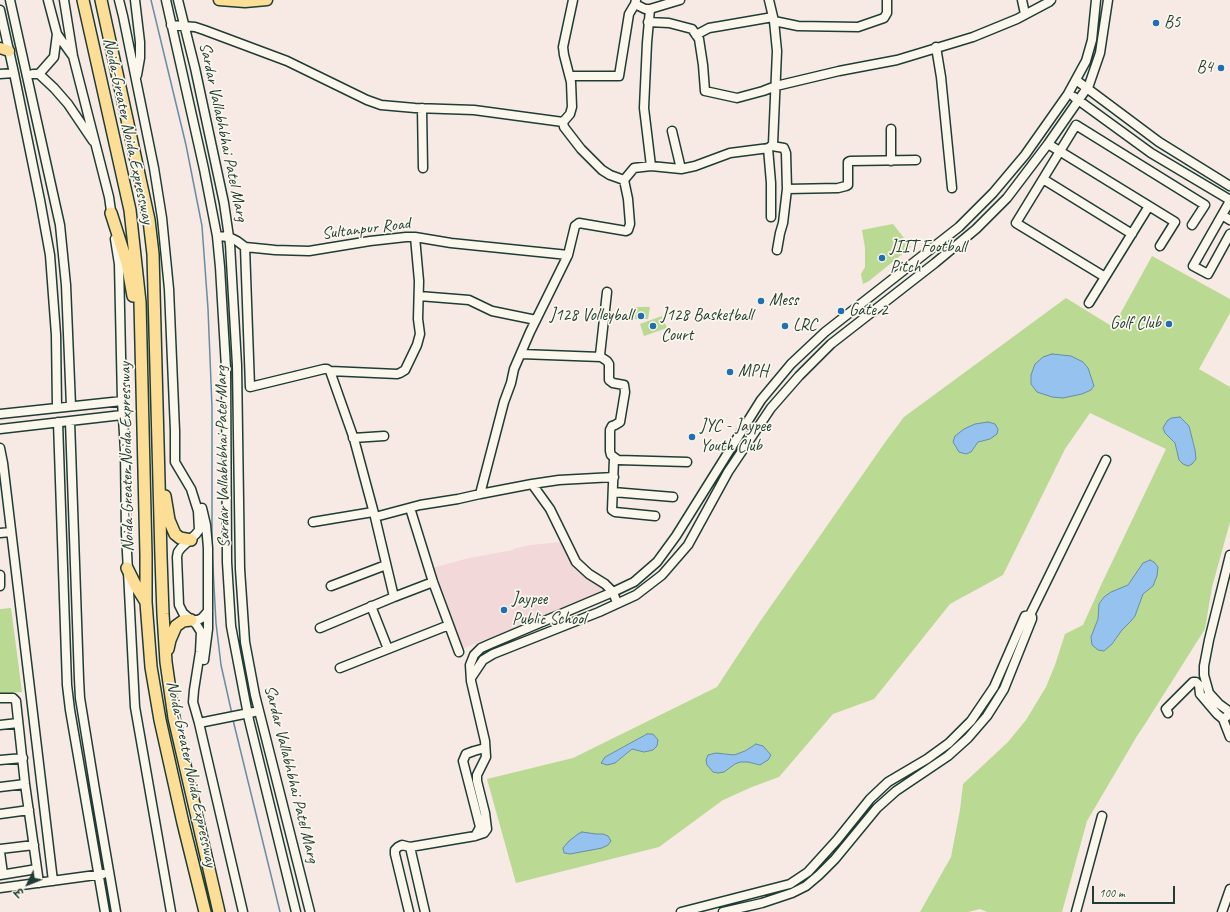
<!DOCTYPE html>
<meta charset="utf-8">
<style>
body{margin:0}
#map{position:relative;width:1230px;height:912px;overflow:hidden;background:#f7e9e4;font-family:Caveat,"Playpen Sans Deva",sans-serif}
canvas{display:block}
.north{position:absolute;left:8px;top:864px;width:40px;height:40px;-webkit-text-stroke:3px #fbf7ec;paint-order:stroke;rotate:227deg;font-size:11px;font-weight:700;line-height:16px;text-align:center;color:#1f3d34}
.north::after{content:'';display:block;margin:auto;width:14px;height:18px;background:#1f3d34;clip-path:polygon(50% 0,100% 100%,50% 72%,0 100%)}
.scale{position:absolute;left:1092px;top:886px;width:83px;height:18px;box-sizing:border-box;border:2px solid #1f3d34;border-top:0;padding-left:5px;font-size:12px;line-height:14px;white-space:nowrap;color:#1f3d34;-webkit-text-stroke:3px #fbf7ec;paint-order:stroke}
</style>
<div id="map">
<canvas width="1230" height="912"></canvas>
<div class="north">उ</div>
<div class="scale">100 m</div>
</div>
<script>
const g = document.querySelector('canvas').getContext('2d');
g.lineJoin = 'round';
function fillPath(path, color) { g.fillStyle = color; g.fill(path, 'evenodd'); }
const toPath = rows => new Path2D(rows.map(r => 'M' + r).join(''));
function trace(path, color, width, dash) { g.strokeStyle = color; g.lineWidth = width; g.lineCap = dash ? 'butt' : 'round'; g.setLineDash(dash || []); g.stroke(path); }
function write(font, color, halo, rows, align = 'center') {
  g.font = font + ' Caveat,sans-serif'; g.lineWidth = 3.5; g.setLineDash([]); g.textBaseline = 'middle'; g.strokeStyle = halo; g.fillStyle = color; for (const [text, x, y, turn = 0] of rows) {
    g.save(); g.translate(x, y); g.rotate((+turn || 0) * Math.PI / 180); g.textAlign = isNaN(turn) ? turn : align; if (halo) g.strokeText(text, 0, 0); g.fillText(text, 0, 0); g.restore();
  }
}
const built = toPath([
 [562,542,572,561,588,580,605,588,606,591,462,649,432,568,469,558,513,550,513,549,530,545]
]);
const green = toPath([
 [893,224,911,247,869,281,863,284,861,274,865,267,865,248,862,230],
 [1152,256,1230,299,1230,313,1199,369,1230,387,1230,522,1212,587,1205,629,1145,724,1137,736,1087,821,1062,912,987,912,980,909,968,912,920,912,951,857,960,810,963,784,1008,742,1026,720,1046,687,1055,665,1065,634,1083,625,1102,583,1166,449,1090,413,1065,449,1003,575,950,604,874,699,833,714,779,777,752,787,723,800,659,847,516,883,487,779,573,758,717,687,759,623,815,543,886,441,904,417,1066,298,1113,327],
 [1083,362,1088,368,1094,386,1091,390,1082,394,1063,398],
 [1180,417,1189,426,1195,450,1183,464,1179,460,1175,443,1171,439],
 [988,422,995,424,990,439,978,442,971,452,966,454,959,452,953,442,975,424],
 [1143,563,1153,585,1143,594,1135,616,1131,621,1122,630,1112,644,1091,637,1098,619,1122,588,1128,585,1132,580],
 [647,734,644,752,632,749,615,763,605,757],
 [756,744,760,765,748,762,740,762,735,764,724,772,723,753,729,755,734,755,745,751],
 [633,307,650,307,648,319,633,319],
 [662,316,667,328,644,336,640,324],
 [11,608,22,692,0,694,0,609]
]);
const water = toPath([
 [1052,354,1071,356,1083,362,1088,368,1094,386,1091,390,1082,394,1063,398,1052,397,1037,392,1031,384,1031,375,1035,364,1043,357,1052,354],
 [1180,417,1189,426,1195,450,1196,459,1192,464,1188,466,1183,464,1179,460,1175,443,1165,433,1163,428,1167,421,1171,418,1180,417],
 [988,422,995,424,998,429,997,434,990,439,978,442,971,452,966,454,959,452,953,442,955,436,964,429,975,424,988,422],
 [1150,560,1154,562,1158,567,1157,576,1153,586,1143,594,1135,616,1131,621,1122,630,1112,644,1104,651,1098,650,1092,645,1091,637,1098,619,1099,604,1104,597,1111,592,1128,585,1143,563,1150,560],
 [647,734,653,734,658,740,657,746,653,750,644,752,632,749,615,763,607,765,601,763,605,757,647,734],
 [756,744,763,746,771,755,768,760,760,765,748,762,740,762,735,764,724,772,718,773,713,772,707,765,706,760,708,755,716,753,734,755,745,751,756,744],
 [582,832,596,834,603,834,608,836,611,841,608,845,602,848,570,854,564,853,563,848,569,841,578,834,582,832]
]);
const stream = toPath([
 [151,0,186,145,202,226,208,309,212,407,212,549,216,623,221,665,232,714],
 [233,720,280,912]
]);
const minor = toPath([
 [10,0,60,225,66,285,71,406],
 [48,0,57,34,72,55],
 [64,0,73,56,109,197,112,218],
 [119,0,123,16,154,168,162,218,169,289,175,431,175,462,191,489,198,511,199,530,196,534,181,548,178,552,177,557,179,605,183,613,196,624,201,632,200,652,194,690,193,702,199,723,243,912],
 [135,0,140,42,140,58,137,75],
 [166,0,204,169,217,236,220,267,226,368,227,562,231,626,249,720,296,912],
 [178,0,195,68,224,203,230,244,237,365,240,569,245,642,255,695,310,912],
 [1022,0,1025,14],
 [635,4,645,9,650,9,680,0],
 [650,9,647,43,644,108,651,166],
 [0,10,14,73,40,200,50,255,56,335,57,407],
 [774,21,798,26,858,27,884,18,887,13,887,0],
 [648,22,669,23,692,29,699,39,703,65,705,91,737,98,763,91,776,86,839,71,897,60,973,37,1017,19,1049,2,1051,0],
 [171,25,195,27,204,30,287,61,367,100,381,105,415,108,474,110,563,122],
 [696,35,709,28,721,26,773,17],
 [936,47,941,77,952,188],
 [0,74,14,73],
 [33,74,39,74,54,57,57,34],
 [39,74,54,88,68,104,93,141],
 [570,76,619,76,629,14,635,4,636,0],
 [1076,80,1159,142,1230,186],
 [1074,97,1151,153,1230,200],
 [422,108,423,168],
 [563,122,564,127,581,149,602,170,610,175,624,180,634,168,651,166,681,169,695,166,730,153,769,148,773,144,777,51,774,21,769,0],
 [563,122,570,114,572,107,571,82,564,55,563,47,573,0],
 [891,129,891,161],
 [672,131,681,169],
 [1048,144,1175,222,1160,246],
 [772,146,784,148,786,153,787,189,783,223,780,233,777,250],
 [768,148,771,183,771,217],
 [1043,179,1132,234],
 [787,189,838,188,846,186,848,185,848,162,850,161,916,160],
 [1230,201,1193,266,1208,274,1230,234],
 [1222,215,1230,220],
 [217,236,229,237,237,241,245,247,275,250,309,251,370,241,406,237,415,237,451,243,568,255],
 [115,239,119,264,122,401,125,451,126,533,135,707,171,912],
 [245,247,250,387,324,369,327,369,330,371,354,439,375,517,420,505,458,499,480,494,504,402,511,383,514,369,530,332,568,255,575,226,579,223,626,231,628,230,630,224,628,199,624,180],
 [1105,277,1016,223,1076,125,1205,205,1192,225],
 [607,292,600,355,601,357,607,361,609,364,609,380,613,383,624,385,625,392,620,422,615,425,612,426,610,430,610,451,611,455,618,460,687,462],
 [419,296,469,300,492,311,536,320],
 [1089,303,1149,206],
 [521,354,601,357],
 [330,371,397,374,400,373,405,370,417,345,420,334,418,319,419,281,415,237],
 [0,414,122,401],
 [70,421,79,679,80,698,95,790,116,912],
 [58,422,67,685,70,710,105,912],
 [0,429,122,415],
 [353,438,384,436],
 [0,448,3,463,53,881],
 [614,458,612,510,615,512,655,516],
 [532,484,559,480,614,477],
 [613,492,673,497],
 [480,494,532,484,550,509,576,562,589,574,605,584,613,592,617,603],
 [202,508,206,525,208,548,208,629,204,660],
 [410,508,433,582,459,652],
 [375,517,394,597,433,582],
 [313,522,373,512],
 [0,533,11,532],
 [1230,555,1209,640,1204,666,1204,675,1209,693,1219,704,1230,712],
 [0,575,0,586],
 [331,586,386,565],
 [371,606,388,649],
 [1030,615,1106,460],
 [191,620,198,620,202,618,208,611],
 [320,628,394,597],
 [340,668,449,625],
 [471,678,483,660,493,654,599,612,636,595,662,575,688,545,728,472,771,408,799,376,831,344,935,263,976,229,1007,198,1048,144,1089,85,1100,53,1108,0],
 [0,698,13,698,16,701,25,784,39,883],
 [1168,713,1166,709,1193,682,1196,682,1199,685,1200,694,1217,714,1223,719,1230,714],
 [1223,719,1230,737],
 [199,723,259,711],
 [0,725,18,723],
 [0,760,23,758],
 [0,787,25,784],
 [0,814,29,810],
 [475,836,478,831,480,827,463,761,466,754,474,751,485,748],
 [410,847,425,912],
 [0,849,34,845],
 [0,852,3,874],
 [0,875,37,869],
 [0,888,103,874],
 [409,912,395,854,395,850,398,847,402,845,410,847,475,836,484,833,487,829,485,813,477,781,477,775,486,757,485,741,471,681,470,665,474,655,481,648,490,644,613,592,634,582,657,562,676,536,761,400,791,364,825,332,959,227,993,193,1025,155,1068,94,1086,61,1092,40,1096,0],
 [681,912,790,884,808,872,837,840,870,799,888,782,927,759,949,743,971,721,994,687,1025,616,1030,615,1032,617,1032,619,1004,689,987,716,968,738,948,756,896,791,877,808,835,859,819,875,806,886,792,893,762,903,723,912],
 [1076,912,1102,816],
 [1222,912,1230,889]
]);
const major = toPath([
 [219,0,245,2,267,0],
 [0,48,9,51]
]);
const highway = toPath([
 [83,0,130,210,140,302,146,555,146,602,151,667,160,720,183,823,205,912],
 [101,0,149,220,153,254,161,557,163,614,166,662,174,718,219,912],
 [111,213,127,263,133,296],
 [165,496,169,520,175,534,180,538,191,540],
 [127,568,136,586,146,602],
 [168,649,170,640,176,626,183,621,191,620]
]);
const markers = [
 [1156,23,4,"#1f6fb2"],
 [1221,68,4,"#1f6fb2"],
 [882,258,4,"#1f6fb2"],
 [761,301,4,"#1f6fb2"],
 [841,311,4,"#1f6fb2"],
 [641,316,4,"#1f6fb2"],
 [1169,324,4,"#1f6fb2"],
 [653,326,4,"#1f6fb2"],
 [785,326,4,"#1f6fb2"],
 [730,372,4,"#1f6fb2"],
 [692,437,4,"#1f6fb2"],
 [504,610,4,"#1f6fb2"]
];
const poiNames = [
 ["B5",1164,23],
 ["B4",1213,68,"right"],
 ["JIIT Football",890,248],
 ["Pitch",890,268],
 ["Mess",769,301],
 ["Gate 2",849,311],
 ["J128 Volleyball",633,316,"right"],
 ["J128 Basketball",661,316],
 ["Court",661,336],
 ["Golf Club",1161,324,"right"],
 ["LRC",793,326],
 ["MPH",738,372],
 ["JYC - Jaypee",700,427],
 ["Youth Club",700,447],
 ["Jaypee",512,600],
 ["Public School",512,620]
];
const streetNames = [
 ["Noida-Greater Noida Expressway",128,131,78],
 ["Sardar Vallabhbhai Patel Marg",223,132,78],
 ["Sultanpur Road",366,229,-7],
 ["Noida-Greater Noida Expressway",127,457,-91],
 ["Sardar Vallabhbhai Patel Marg",223,457,-91],
 ["Noida-Greater Noida Expressway",191,774,78],
 ["Sardar Vallabhbhai Patel Marg",291,774,76]
];
fillPath(built, '#f3d8da');
fillPath(green, '#bad992');
fillPath(water, '#96c2f0');
trace(water, '#668da5', 1);
trace(stream, '#668da5', 1.5);
trace(minor, '#1f3d34', 11);
trace(major, '#1f3d34', 13);
trace(highway, '#1f3d34', 14);
trace(minor, '#fbf7ec', 8);
trace(major, '#fcde96', 10);
trace(highway, '#fcde96', 11);
for (const [x, y, r, color] of markers) { const dot = new Path2D(); dot.arc(x, y, r, 0, 2 * Math.PI); g.fillStyle = color; g.fill(dot); trace(dot, '#fbf7ec', 1.5); }
write('17px', '#1f3d34', '#fbf7ec', poiNames, 'left');
write('17px', '#1f3d34', '#fbf7ec', streetNames);
</script>
